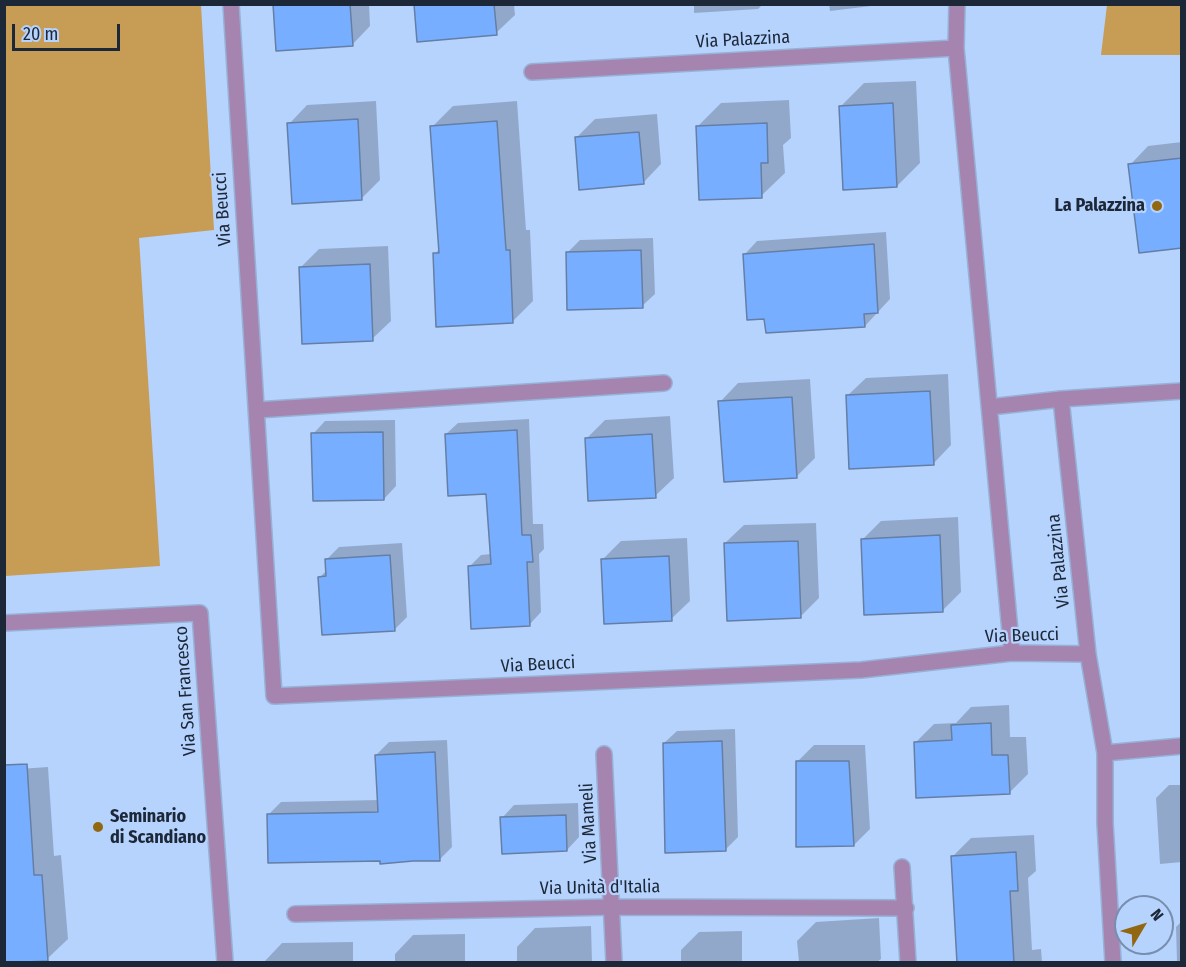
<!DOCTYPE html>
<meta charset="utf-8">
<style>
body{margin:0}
#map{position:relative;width:1186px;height:967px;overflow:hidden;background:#b6d3fe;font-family:"Fira Sans Condensed",sans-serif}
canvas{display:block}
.frame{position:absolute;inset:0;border:6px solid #1c2737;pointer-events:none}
.north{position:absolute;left:1114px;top:895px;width:60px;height:60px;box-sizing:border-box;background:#b6d3fe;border:2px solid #788eae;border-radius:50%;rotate:52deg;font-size:16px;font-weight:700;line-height:24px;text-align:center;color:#1c2737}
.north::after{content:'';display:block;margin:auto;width:21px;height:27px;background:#926711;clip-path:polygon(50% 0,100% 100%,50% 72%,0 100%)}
.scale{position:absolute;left:12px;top:24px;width:108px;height:27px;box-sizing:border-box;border:3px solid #1c2737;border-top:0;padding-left:8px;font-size:18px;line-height:21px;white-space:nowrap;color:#1c2737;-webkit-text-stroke:4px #b6d3fe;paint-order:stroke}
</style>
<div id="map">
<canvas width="1186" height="967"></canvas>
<div class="frame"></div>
<div class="north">N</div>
<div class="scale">20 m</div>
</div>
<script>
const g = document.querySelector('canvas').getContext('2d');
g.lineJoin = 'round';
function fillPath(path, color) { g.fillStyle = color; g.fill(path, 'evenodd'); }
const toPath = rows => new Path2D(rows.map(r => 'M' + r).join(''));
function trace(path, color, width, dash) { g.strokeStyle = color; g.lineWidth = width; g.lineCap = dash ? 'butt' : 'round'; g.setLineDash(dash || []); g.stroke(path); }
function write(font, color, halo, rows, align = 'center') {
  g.font = font + ' "Fira Sans Condensed",sans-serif'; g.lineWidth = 4.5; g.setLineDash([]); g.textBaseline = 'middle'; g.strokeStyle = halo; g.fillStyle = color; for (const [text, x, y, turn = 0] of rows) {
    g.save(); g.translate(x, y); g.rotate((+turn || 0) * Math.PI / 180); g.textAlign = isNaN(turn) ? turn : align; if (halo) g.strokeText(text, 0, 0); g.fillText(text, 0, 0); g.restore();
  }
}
const green = toPath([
 [5,4,201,5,214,230,139,238,160,566,5,576],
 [1107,5,1181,5,1181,55,1101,55]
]);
const shadow = toPath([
 [275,4,369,4,370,26,352,45],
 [415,4,514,4,515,15,496,33],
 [694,4,763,4,758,9,694,13],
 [829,4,888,4,830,11],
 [916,81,920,163,897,186,841,106,864,83],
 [789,100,791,138,783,145,785,173,761,196,698,126,721,103],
 [376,101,380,180,362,198,289,124,307,105],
 [517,101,526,230,530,230,533,301,513,321,435,254,440,248,432,127,453,106],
 [657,114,661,164,643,183,576,138,595,119],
 [1182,142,1182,247,1130,165,1148,146],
 [886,232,890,299,865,326,765,318,745,254,757,241],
 [653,238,655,294,642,306,567,253,580,240],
 [388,246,391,321,372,339,300,268,319,249],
 [948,374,951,445,933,464,847,396,866,378],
 [810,379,815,458,797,476,720,402,738,383],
 [670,416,674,478,655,496,587,438,605,420],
 [529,419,533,524,543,524,544,549,539,554,541,612,530,624,469,567,481,555,491,554,488,493,446,434,458,423],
 [395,420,396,486,384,499,313,434,325,421],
 [958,517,961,592,943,610,862,540,881,521],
 [816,523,819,598,800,617,725,543,744,525],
 [687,538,690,601,671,619,602,560,621,541],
 [402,543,407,617,394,630,320,577,327,570,327,559,339,547],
 [1009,705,1010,737,1026,737,1028,774,1010,792,915,743,934,724,956,723,971,707],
 [735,729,738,837,725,850,664,743,677,731],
 [447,740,452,847,439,860,381,860,269,814,281,802,379,800,376,755,389,742],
 [814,745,865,745,870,829,854,845,798,761],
 [48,767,54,856,61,855,68,939,47,959,4,770],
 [1169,785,1182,785,1182,862,1160,864,1156,798],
 [578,803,579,837,567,850,502,818,514,805],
 [1034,835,1036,871,1028,878,1032,950,1041,949,1042,962,958,962,952,857,971,838],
 [879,918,881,959,877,962,799,962,797,941,816,922],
 [1182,921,1182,962,1177,962,1176,927],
 [591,926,592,962,517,962,517,947,535,928],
 [742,931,742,962,681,962,681,950,699,932],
 [465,934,465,962,395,962,395,954,413,935],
 [353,942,353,962,264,962,282,943]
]);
const building = toPath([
 [273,4,350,4,353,46,276,51,273,4],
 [414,4,494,4,497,35,417,42,414,4],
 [893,103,897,187,843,190,839,106,893,103],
 [358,119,362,200,292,204,287,123,358,119],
 [497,121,506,250,510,250,513,323,436,327,433,253,439,253,430,126,497,121],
 [767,123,768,163,761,163,762,198,699,200,696,126,767,123],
 [639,132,644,184,579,190,575,137,639,132],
 [1182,158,1182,248,1139,253,1128,164,1182,158],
 [874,244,878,313,864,314,865,327,766,333,764,319,747,320,743,254,874,244],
 [641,250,643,308,567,310,566,252,641,250],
 [370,264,373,341,302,344,299,267,370,264],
 [930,391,934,465,849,469,846,395,930,391],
 [792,397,797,478,724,482,718,401,792,397],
 [517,430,522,535,531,535,533,562,527,562,530,626,471,629,468,566,491,564,486,494,448,496,445,434,517,430],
 [383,432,384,500,313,501,311,433,383,432],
 [652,434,656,498,588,501,585,438,652,434],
 [940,535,943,612,864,615,861,539,940,535],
 [798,541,801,618,727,621,724,543,798,541],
 [390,555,395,631,322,635,318,577,326,576,325,559,390,555],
 [669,556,672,621,604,624,601,559,669,556],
 [991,723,992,755,1008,755,1010,794,916,798,914,742,952,740,951,725,991,723],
 [722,741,726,851,665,853,663,743,722,741],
 [435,752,440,861,413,861,380,864,380,861,268,863,267,814,378,812,375,755,435,752],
 [796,761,849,761,854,846,796,847,796,761],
 [27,764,34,875,42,875,48,961,4,963,4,765,27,764],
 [566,815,567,851,502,854,500,817,566,815],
 [1016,852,1018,891,1010,891,1014,963,957,963,951,856,1016,852]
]);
const minor = toPath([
 [231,4,274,696,861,670,1012,653,1088,654],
 [957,4,956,48,1012,653],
 [532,72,956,48],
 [1061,399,1182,391],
 [990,407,1061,399,1088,654,1105,753,1105,823,1113,962],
 [257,410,664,383],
 [4,623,200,613,225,962],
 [1105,753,1182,746],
 [604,754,614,962],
 [902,867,908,962],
 [295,914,613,907,906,908]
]);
const markers = [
 [1157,206,6,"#926711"],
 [98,827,6,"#926711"]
];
const streetNames = [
 ["Via Palazzina",743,40,-3],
 ["Via Beucci",223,209,-94],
 ["Via Palazzina",1059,561,-96],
 ["Via Beucci",1022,636,-2],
 ["Via Beucci",538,665,-3],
 ["Via San Francesco",186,691,-94],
 ["Via Mameli",589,823,-93],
 ["Via Unità d'Italia",600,888,-1]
];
const poiNames = [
 ["La Palazzina",1145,206],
 ["Seminario",110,817,"left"],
 ["di Scandiano",110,838,"left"]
];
fillPath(green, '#c79c54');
fillPath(shadow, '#0003');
fillPath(building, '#78aeff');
trace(building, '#647ea5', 1.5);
trace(minor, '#97b1d6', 18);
trace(minor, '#a584b0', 15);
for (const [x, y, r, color] of markers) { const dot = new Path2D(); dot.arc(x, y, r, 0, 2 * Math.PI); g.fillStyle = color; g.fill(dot); trace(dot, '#b6d3fe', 2); }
write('18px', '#1c2737', '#b6d3fe', streetNames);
write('bold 18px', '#1c2737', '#b6d3fe', poiNames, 'right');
</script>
